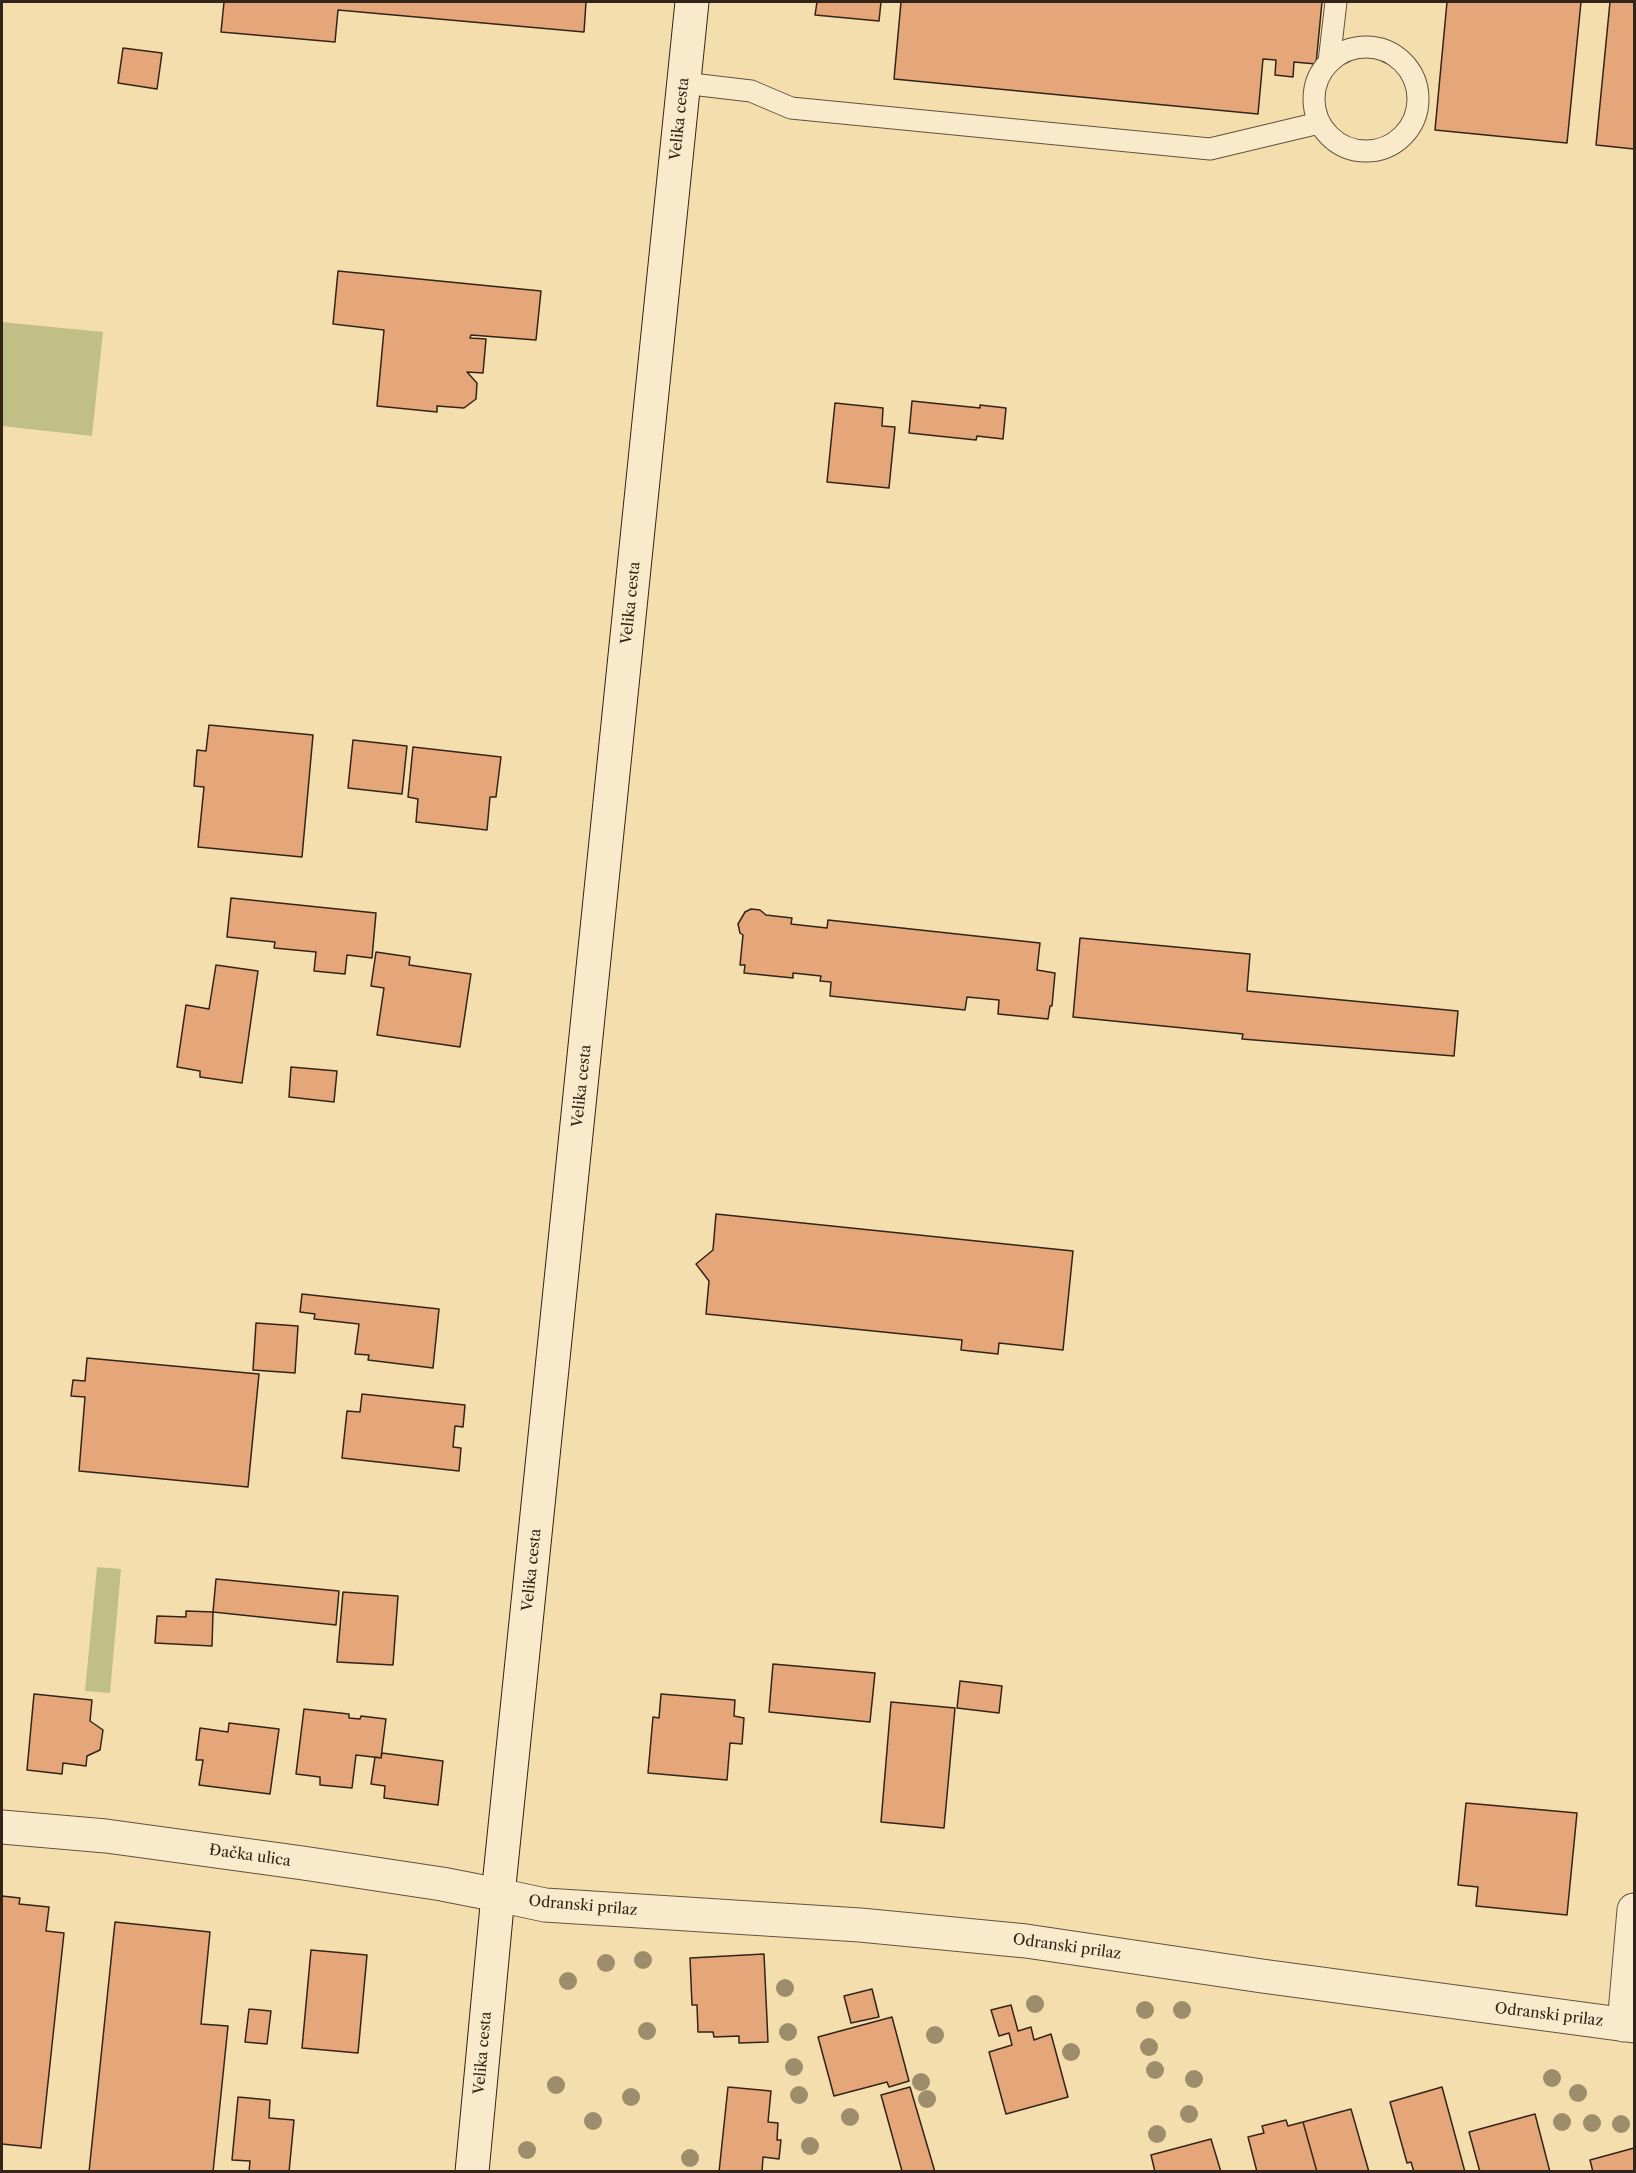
<!DOCTYPE html>
<meta charset="utf-8">
<style>
body{margin:0}
#map{position:relative;width:1636px;height:2173px;overflow:hidden;background:#f4deae;font-family:"Libre Caslon Text",serif}
canvas{display:block}
.frame{position:absolute;inset:0;border:3px solid #322418;pointer-events:none}
</style>
<div id="map">
<canvas width="1636" height="2173"></canvas>
<div class="frame"></div>
</div>
<script>
const g = document.querySelector('canvas').getContext('2d');
g.lineJoin = 'round';
function fillPath(path, color) { g.fillStyle = color; g.fill(path, 'evenodd'); }
const toPath = rows => new Path2D(rows.map(r => 'M' + r).join(''));
function trace(path, color, width, dash) { g.strokeStyle = color; g.lineWidth = width; g.lineCap = dash ? 'butt' : 'round'; g.setLineDash(dash || []); g.stroke(path); }
function write(font, color, halo, rows, align = 'center') {
  g.font = font + ' "Libre Caslon Text",serif'; g.lineWidth = 4.5; g.setLineDash([]); g.textBaseline = 'middle'; g.strokeStyle = halo; g.fillStyle = color; for (const [text, x, y, turn = 0] of rows) {
    g.save(); g.translate(x, y); g.rotate((+turn || 0) * Math.PI / 180); g.textAlign = isNaN(turn) ? turn : align; if (halo) g.strokeText(text, 0, 0); g.fillText(text, 0, 0); g.restore();
  }
}
const green = toPath([
 [2,322,103,332,92,436,2,426],
 [97,1567,121,1569,110,1693,85,1691]
]);
const building = toPath([
 [224,2,586,2,584,32,338,10,335,42,221,32,224,2],
 [817,2,881,2,879,21,815,15,817,2],
 [901,2,1322,2,1316,64,1294,62,1293,77,1275,75,1276,60,1263,59,1258,114,894,79,901,2],
 [1447,2,1581,2,1567,143,1435,130,1447,2],
 [1610,2,1634,2,1634,149,1596,145,1610,2],
 [123,48,162,53,157,89,118,83,123,48],
 [338,271,541,291,536,340,471,335,470,338,486,339,483,373,467,372,477,383,476,399,464,408,437,406,437,412,377,406,384,330,333,324,338,271],
 [912,401,980,408,980,405,1006,408,1003,439,977,436,976,440,909,433,912,401],
 [835,403,883,408,882,426,895,427,889,488,827,482,835,403],
 [209,725,313,735,302,857,198,847,204,787,194,786,197,750,206,751,209,725],
 [353,740,407,746,402,794,348,788,353,740],
 [413,747,501,757,496,797,490,797,487,830,416,822,418,799,408,797,413,747],
 [231,898,376,913,372,958,347,955,345,974,314,971,316,952,274,948,275,942,227,937,231,898],
 [751,909,760,910,766,915,792,918,791,924,827,928,828,920,1040,943,1037,970,1055,973,1052,1006,1050,1006,1048,1019,998,1014,999,1000,967,997,965,1010,830,996,831,982,820,981,821,976,793,973,793,978,744,973,745,965,740,965,743,935,740,933,738,924,745,912,751,909],
 [1080,938,1250,954,1247,991,1458,1011,1454,1056,1242,1039,1243,1034,1073,1017,1080,938],
 [376,952,410,957,409,965,471,974,460,1047,377,1035,384,988,371,986,376,952],
 [216,965,258,971,242,1083,200,1077,200,1071,177,1067,186,1005,209,1009,216,965],
 [291,1067,337,1071,334,1102,289,1097,291,1067],
 [716,1214,1073,1251,1063,1350,999,1343,998,1354,961,1350,962,1340,706,1314,709,1281,696,1264,713,1250,716,1214],
 [302,1294,439,1309,433,1368,368,1360,369,1355,355,1354,359,1324,314,1319,315,1314,300,1312,302,1294],
 [256,1323,298,1326,295,1373,253,1370,256,1323],
 [87,1358,259,1374,248,1487,79,1471,85,1397,71,1396,73,1380,85,1381,87,1358],
 [362,1394,465,1405,463,1427,455,1426,453,1447,461,1448,459,1471,342,1458,347,1411,360,1412,362,1394],
 [216,1579,339,1591,336,1625,213,1612,216,1579],
 [343,1592,398,1596,393,1665,337,1662,343,1592],
 [186,1611,213,1612,212,1646,155,1643,157,1616,186,1617,186,1611],
 [773,1664,875,1673,870,1722,769,1712,773,1664],
 [960,1681,1002,1686,999,1713,957,1708,960,1681],
 [34,1694,92,1700,90,1721,103,1730,100,1750,87,1756,86,1766,63,1763,62,1774,27,1770,34,1694],
 [661,1694,735,1700,734,1716,744,1718,742,1744,730,1743,727,1780,648,1773,653,1717,659,1718,661,1694],
 [891,1702,955,1708,944,1828,881,1822,891,1702],
 [304,1709,349,1714,349,1718,360,1719,361,1716,386,1719,381,1758,356,1755,352,1788,320,1785,320,1777,296,1774,304,1709],
 [229,1723,279,1729,270,1794,199,1785,203,1760,196,1760,200,1728,228,1732,229,1723],
 [382,1753,443,1761,438,1805,384,1798,385,1786,371,1784,375,1757,381,1758,382,1753],
 [1466,1803,1577,1813,1567,1915,1476,1906,1478,1887,1458,1885,1466,1803],
 [2,1896,20,1898,19,1904,49,1907,46,1931,64,1933,41,2148,2,2144,2,1896],
 [115,1922,210,1932,201,2024,228,2026,213,2172,89,2172,115,1922],
 [311,1950,367,1955,358,2053,302,2048,311,1950],
 [764,1954,768,2042,739,2043,739,2036,714,2037,713,2032,698,2032,697,2005,692,2005,690,1958,764,1954],
 [872,1989,879,2017,851,2023,844,1996,872,1989],
 [1011,2005,1018,2031,1031,2027,1034,2040,1051,2034,1068,2097,1006,2114,989,2052,1012,2045,1009,2033,999,2036,991,2010,1011,2005],
 [249,2009,271,2011,267,2044,245,2042,249,2009],
 [892,2017,909,2081,889,2087,887,2082,834,2096,818,2037,892,2017],
 [728,2087,771,2091,768,2122,778,2123,777,2140,781,2140,779,2159,763,2157,762,2172,719,2172,728,2087],
 [910,2087,935,2172,900,2172,902,2171,881,2095,910,2087],
 [1442,2087,1465,2172,1414,2172,1411,2162,1407,2163,1390,2102,1442,2087],
 [238,2097,270,2100,269,2118,294,2120,289,2172,249,2172,250,2161,232,2160,238,2097],
 [1351,2109,1369,2172,1317,2172,1303,2122,1351,2109],
 [1535,2114,1550,2172,1480,2172,1469,2132,1535,2114],
 [1286,2120,1288,2126,1303,2122,1317,2172,1257,2172,1248,2137,1264,2133,1262,2126,1286,2120],
 [1211,2139,1221,2172,1155,2172,1151,2155,1211,2139],
 [1634,2148,1634,2172,1593,2172,1590,2160,1634,2148]
]);
const service = toPath([
 '1314 99a52 52 0 1 1 104 0a52 52 0 1 1-104 0Z',
 [1329,62,1336,2],
 [683,83,751,91,791,108,1210,149,1319,123]
]);
const minor = toPath([
 [498,1895,545,1905,860,1925,1026,1941,1262,1976,1634,2026],
 [1624,2025,1634,1910]
]);
const tertiary = toPath([
 [2,1827,106,1836,303,1863,442,1884,498,1895]
]);
const secondary = toPath([
 [472,2172,498,1895,692,2]
]);
const trees = [
 [643,1960],
 [606,1963],
 [568,1981],
 [785,1988],
 [1035,2004],
 [1145,2010],
 [1182,2010],
 [647,2031],
 [788,2032],
 [935,2035],
 [1149,2047],
 [1071,2052],
 [794,2067],
 [1155,2070],
 [1552,2078],
 [1194,2079],
 [921,2082],
 [556,2085],
 [1578,2093],
 [799,2095],
 [631,2097],
 [927,2099],
 [1189,2114],
 [850,2117],
 [593,2121],
 [1562,2122],
 [1592,2123],
 [1621,2124],
 [1157,2134],
 [810,2146],
 [527,2150],
 [690,2158]
];
const streetNames = [
 ["Velika cesta",680,119,-84],
 ["Velika cesta",631,603,-84],
 ["Velika cesta",582,1086,-84],
 ["Velika cesta",532,1570,-84],
 ["Đačka ulica",250,1856,8],
 ["Odranski prilaz",583,1906,5],
 ["Odranski prilaz",1067,1947,8],
 ["Odranski prilaz",1549,2015,7],
 ["Velika cesta",483,2053,-85]
];
fillPath(green, '#c0c086');
fillPath(building, '#e5a67a');
trace(building, '#322418', 1.5);
trace(service, '#62523e', 23);
trace(minor, '#62523e', 35);
trace(tertiary, '#62523e', 35);
trace(secondary, '#322418', 35);
trace(service, '#f8eaca', 21);
trace(minor, '#f8eaca', 33);
trace(tertiary, '#f8eaca', 33);
trace(secondary, '#f8eaca', 33);
g.fillStyle = '#9d8d6b';
for (const [x, y] of trees) { g.beginPath(); g.arc(x, y, 9, 0, 2 * Math.PI); g.fill(); }
write('15px', '#322418', '#f8eaca', streetNames);
</script>
